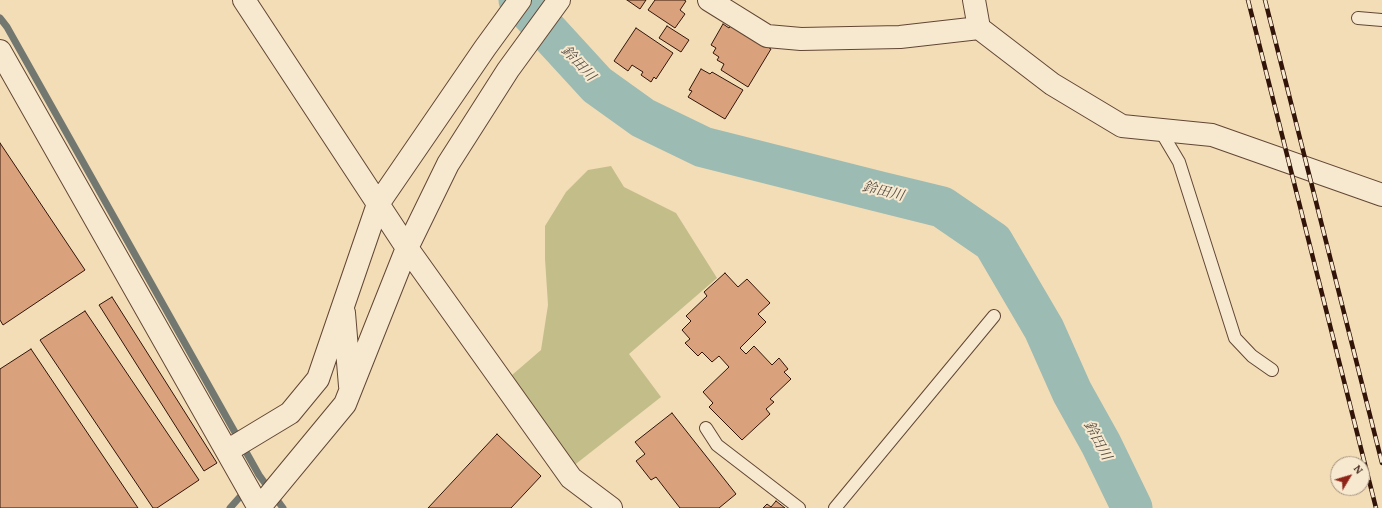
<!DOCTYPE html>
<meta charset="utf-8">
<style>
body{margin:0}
#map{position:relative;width:1382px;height:508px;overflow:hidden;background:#f3ddb7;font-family:"Gentium Book Plus",serif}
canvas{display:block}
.north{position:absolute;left:1330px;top:456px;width:40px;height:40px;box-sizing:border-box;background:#f7e9d0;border:1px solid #a89480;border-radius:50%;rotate:52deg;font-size:11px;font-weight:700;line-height:16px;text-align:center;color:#321409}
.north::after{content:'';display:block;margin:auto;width:14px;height:18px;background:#8f2418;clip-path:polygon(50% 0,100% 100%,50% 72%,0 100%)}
</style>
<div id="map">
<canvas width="1382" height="508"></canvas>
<div class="north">N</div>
</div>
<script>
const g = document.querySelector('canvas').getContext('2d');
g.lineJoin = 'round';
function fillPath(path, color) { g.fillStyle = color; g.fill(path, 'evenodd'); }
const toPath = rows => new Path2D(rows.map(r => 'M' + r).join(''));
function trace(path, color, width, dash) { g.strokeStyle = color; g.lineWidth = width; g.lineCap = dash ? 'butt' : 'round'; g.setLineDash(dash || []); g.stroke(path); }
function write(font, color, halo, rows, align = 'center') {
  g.font = font + ' "Gentium Book Plus","Noto Serif JP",serif'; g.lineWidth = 4; g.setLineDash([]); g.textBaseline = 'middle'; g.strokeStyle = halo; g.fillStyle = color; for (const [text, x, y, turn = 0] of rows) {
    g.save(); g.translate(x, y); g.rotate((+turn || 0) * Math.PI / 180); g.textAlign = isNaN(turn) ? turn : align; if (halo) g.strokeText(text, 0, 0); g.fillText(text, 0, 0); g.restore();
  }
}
const green = toPath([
 [611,166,624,187,676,213,717,278,629,354,661,397,572,467,512,375,541,350,548,305,545,259,545,226,566,192,588,170]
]);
const stream = toPath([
 [0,18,7,27,259,475,283,508],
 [230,508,246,490]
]);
const river = toPath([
 [519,0,597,85,643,118,703,147,877,191,942,207,993,242,1044,329,1072,392,1101,444,1132,508]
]);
const building = toPath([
 [627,0,646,0,640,9,627,0],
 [655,0,684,0,686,1,680,10,685,14,675,28,648,10,655,0],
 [723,24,729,28,731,25,771,49,748,87,721,70,724,64,717,60,719,57,713,53,716,48,711,45,723,24],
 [667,26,689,40,681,52,659,38,667,26],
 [636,28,673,53,656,79,654,77,651,82,641,75,643,72,632,65,628,71,614,61,636,28],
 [701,69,710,74,712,72,743,90,725,119,688,97,692,91,689,90,701,69],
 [0,143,85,270,3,325,0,320,0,143],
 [725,273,738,287,747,279,770,303,758,314,766,322,740,348,746,354,754,346,772,365,779,358,788,369,784,372,791,379,770,399,774,402,766,409,770,414,742,440,709,407,713,403,703,392,729,367,719,356,712,362,702,352,698,356,685,343,690,339,682,330,691,321,686,316,707,296,704,292,725,273],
 [112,297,217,463,204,471,99,305,112,297],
 [85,311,199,480,157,508,153,508,40,340,85,311],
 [31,349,138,508,0,508,0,369,31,349],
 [672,413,736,494,719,508,680,508,656,477,651,480,636,461,645,454,635,442,672,413],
 [497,434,541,476,511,508,428,508,497,434],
 [776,501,785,508,763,508,767,504,771,507,776,501]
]);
const lane = toPath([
 [1358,18,1382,20],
 [1160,130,1179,162,1235,338,1252,356,1272,370],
 [706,428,717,445,799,508],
 [835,508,994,316]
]);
const street = toPath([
 [244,0,407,248,571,478,611,508],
 [709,0,767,36,801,39,900,37,979,28,1052,84,1122,126,1212,135,1382,195],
 [974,0,979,28],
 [0,51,259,508],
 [344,313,350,386],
 [227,451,290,413,318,379,378,204,485,48,520,0],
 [259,508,345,404,407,248,448,164,508,70,559,0]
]);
const rail = toPath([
 [1248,0,1376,508],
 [1265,0,1382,463]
]);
const waterNames = [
 ["鈴田川",578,64,47],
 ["鈴田川",883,192,14],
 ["鈴田川",1097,441,62]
];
fillPath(green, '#c3be89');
trace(stream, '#72786f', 7);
trace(river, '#9cbbb3', 41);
fillPath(building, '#d9a27d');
trace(building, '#321409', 1);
trace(lane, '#624634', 14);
trace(street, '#624634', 24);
trace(lane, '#f7e9d0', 12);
trace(street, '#f7e9d0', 22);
trace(rail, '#321409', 4.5);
trace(rail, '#f7e9d0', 3, [9]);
write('italic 14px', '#574e44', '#f7e9d0', waterNames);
</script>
